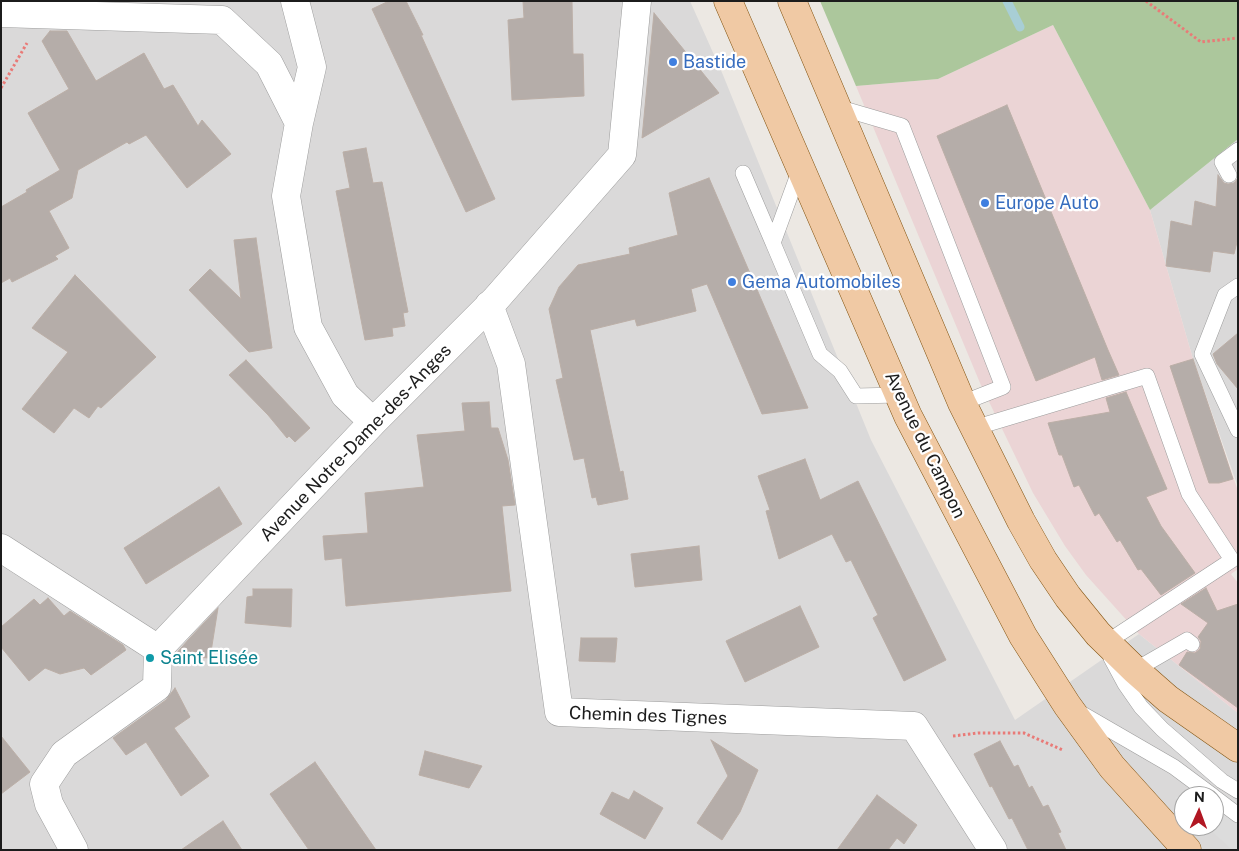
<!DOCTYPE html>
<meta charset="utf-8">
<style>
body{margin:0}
#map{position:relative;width:1239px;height:851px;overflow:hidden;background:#ece8e3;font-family:"Public Sans",sans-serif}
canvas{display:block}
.frame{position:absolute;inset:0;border:2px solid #1c1c1c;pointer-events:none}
.north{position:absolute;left:1174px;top:786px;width:50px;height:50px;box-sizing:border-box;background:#fff;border:1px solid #a4a4a4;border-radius:50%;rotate:2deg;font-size:14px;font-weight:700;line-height:20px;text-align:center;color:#1c1c1c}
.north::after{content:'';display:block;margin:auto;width:18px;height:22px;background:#b11723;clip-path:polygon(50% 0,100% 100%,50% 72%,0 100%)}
</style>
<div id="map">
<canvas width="1239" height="851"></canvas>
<div class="frame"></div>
<div class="north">N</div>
</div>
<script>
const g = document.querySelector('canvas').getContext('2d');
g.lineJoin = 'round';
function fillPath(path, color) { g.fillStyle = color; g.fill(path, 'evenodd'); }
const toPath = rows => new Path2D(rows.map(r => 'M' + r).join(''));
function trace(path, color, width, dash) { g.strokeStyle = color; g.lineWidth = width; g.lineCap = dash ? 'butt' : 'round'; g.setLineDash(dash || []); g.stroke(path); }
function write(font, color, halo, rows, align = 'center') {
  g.font = font + ' "Public Sans",sans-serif'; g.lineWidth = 4.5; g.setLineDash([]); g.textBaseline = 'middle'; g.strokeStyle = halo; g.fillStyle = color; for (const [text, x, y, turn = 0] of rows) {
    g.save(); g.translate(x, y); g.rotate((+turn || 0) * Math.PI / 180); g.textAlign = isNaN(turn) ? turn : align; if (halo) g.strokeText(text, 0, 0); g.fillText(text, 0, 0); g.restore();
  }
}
const residential = toPath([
 [1,1,690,1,723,75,871,440,1015,720,1139,634,1238,713,1238,850,1,850],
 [1184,796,1214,796,1214,826,1184,826],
 [1238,139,1238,487,1193,359,1150,210]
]);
const commercial = toPath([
 [1053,25,1150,210,1193,359,1238,491,1238,569,1231,574,1238,583,1238,713,1139,634,1086,575,1065,546,1033,493,980,383,856,86,938,79]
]);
const forest = toPath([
 [820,1,1238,1,1238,139,1150,210,1053,25,938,79,856,86]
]);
const parking = toPath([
 [1205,783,1238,802,1238,850,1232,850,1206,826,1214,826,1214,796,1184,796,1184,807,1175,798]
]);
const stream = toPath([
 [1007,1,1020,27]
]);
const building = toPath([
 [389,1,406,1,423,35,421,35,495,199,466,212,372,9,389,1],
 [523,1,572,1,573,54,583,54,584,96,512,100,508,20,524,18,523,1],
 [654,13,719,93,642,138,654,13],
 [50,31,67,31,96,81,144,53,164,89,173,85,198,126,202,120,231,154,187,188,146,135,129,144,127,142,78,170,72,198,49,211,69,248,55,256,58,259,12,282,10,278,1,283,1,207,27,192,26,190,60,170,28,113,69,89,42,41,50,31],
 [1007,105,1108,350,1119,375,1102,380,1095,357,1036,381,937,136,1007,105],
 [366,148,373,183,382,182,408,312,403,313,405,326,392,328,393,336,365,340,336,191,350,188,343,152,366,148],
 [1218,175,1224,183,1228,184,1234,183,1238,178,1238,238,1234,254,1213,251,1210,272,1166,266,1171,221,1192,226,1195,201,1216,207,1218,175],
 [709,178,808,408,762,414,707,284,691,289,696,311,637,326,635,319,590,330,620,472,623,471,628,499,598,505,596,497,592,498,584,458,574,460,556,380,563,378,549,309,559,287,578,265,630,254,629,248,678,235,669,193,709,178],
 [256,238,272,348,249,352,189,290,210,269,241,299,234,240,256,238],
 [75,275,156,357,101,408,98,406,89,418,74,408,54,433,22,409,68,352,32,328,75,275],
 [1238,333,1238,389,1217,364,1213,354,1238,333],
 [1193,359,1233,479,1219,483,1209,483,1170,366,1193,359],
 [246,360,310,428,295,442,289,436,287,438,268,415,229,375,246,360],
 [1126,392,1167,489,1146,497,1161,526,1195,573,1161,595,1141,569,1138,570,1120,540,1117,542,1099,513,1095,516,1079,485,1074,487,1062,455,1059,455,1048,423,1110,412,1106,398,1126,392],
 [489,402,491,428,498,428,508,460,515,505,502,506,511,591,346,606,342,558,325,560,323,536,368,533,365,493,424,487,417,435,465,431,462,403,489,402],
 [805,459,820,500,858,481,946,660,904,681,873,618,878,615,851,560,846,562,832,534,779,559,766,511,770,510,758,476,805,459],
 [219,487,242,524,146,584,124,548,219,487],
 [699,546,702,580,635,587,631,554,699,546],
 [1206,588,1217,611,1238,604,1238,708,1179,665,1187,652,1195,653,1200,649,1201,641,1198,637,1208,623,1181,604,1206,588],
 [253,589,292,589,291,627,245,623,247,597,253,596,253,589],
 [48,598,64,616,70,611,123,645,126,650,91,675,84,668,60,674,45,668,29,681,1,647,1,627,34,599,40,605,48,598],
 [800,606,819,647,745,682,726,641,800,606],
 [218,608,210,658,174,656,189,639,218,608],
 [581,638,617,638,615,662,579,661,581,638],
 [175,688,190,717,174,728,209,776,181,796,146,742,126,755,113,738,166,700,175,688],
 [1,736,30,772,1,794,1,736],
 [711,740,758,770,740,812,722,840,697,823,728,776,711,740],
 [1000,741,1014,767,1018,765,1029,788,1032,786,1043,807,1048,805,1061,832,1058,833,1066,850,1028,850,1012,818,1009,819,992,786,990,787,974,754,1000,741],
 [425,751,482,766,469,788,419,775,425,751],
 [315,762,376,850,309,850,270,794,315,762],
 [634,791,663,808,645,839,600,814,612,792,629,800,634,791],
 [877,795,917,825,904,844,897,838,888,850,837,850,877,795],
 [223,821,242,850,181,850,214,827,223,821]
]);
const path = toPath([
 [1146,1,1201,42,1238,38],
 [1,88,27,43],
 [953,736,978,733,1024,733,1063,750]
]);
const lane = toPath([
 [837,107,902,126,1003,387,962,403],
 [800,169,773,243,820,354,840,371,856,396,899,395],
 [743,173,773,243],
 [1229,175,1222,162,1238,150],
 [1238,286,1225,295,1202,354,1238,430],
 [974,428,1147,376,1189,494,1232,560,1107,642],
 [1111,658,1125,684,1141,707,1162,729,1222,781,1238,791],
 [1135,670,1187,640,1192,644],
 [1079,712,1174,767,1213,796],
 [1214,797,1238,815]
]);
const street = toPath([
 [295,1,312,67,299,123,286,196,308,327,345,395,373,422],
 [1,13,222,20,269,64,299,123],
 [489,305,511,364,559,712,914,726,993,850],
 [1,548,158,649],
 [74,850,49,804,44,784,64,754,157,687,158,649,373,422,495,300,622,155,637,1]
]);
const primary = toPath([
 [728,1,908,416,1023,636,1067,705,1112,767,1187,850],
 [792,1,962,403,1021,521,1043,560,1068,597,1098,634,1135,670,1168,699,1238,748]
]);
const markers = [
 [673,62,5,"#3f7fe0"],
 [985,203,5,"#3f7fe0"],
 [732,282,5,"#3f7fe0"],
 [150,658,5,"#0f9aa8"]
];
const shopNames = [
 ["Bastide",683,62],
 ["Europe Auto",995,203],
 ["Gema Automobiles",742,282]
];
const streetNames = [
 ["Avenue Notre-Dame-des-Anges",356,443,-46],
 ["Avenue du Campon",925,445,64],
 ["Chemin des Tignes",648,716,2]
];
const cultureNames = [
 ["Saint Elisée",160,658]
];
fillPath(residential, '#dad9d9');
fillPath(commercial, '#ebd4d5');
fillPath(forest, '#acc79c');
fillPath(parking, '#dcdcdc');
trace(stream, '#a8ced5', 9);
fillPath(building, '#b5ada9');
trace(building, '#bcafa7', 1);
trace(lane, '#9d9d9d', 16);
trace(street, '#9d9d9d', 29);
trace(primary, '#835411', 29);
trace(path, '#e97a77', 3, [2.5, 2.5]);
trace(lane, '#fff', 15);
trace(street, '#fff', 28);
trace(primary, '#f0c9a4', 28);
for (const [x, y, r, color] of markers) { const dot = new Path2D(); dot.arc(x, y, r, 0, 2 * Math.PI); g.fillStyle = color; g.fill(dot); trace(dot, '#fff', 2); }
write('18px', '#366cbe', '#fff', shopNames, 'left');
write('18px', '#1c1c1c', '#fff', streetNames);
write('18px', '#0d838f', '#fff', cultureNames, 'left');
</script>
